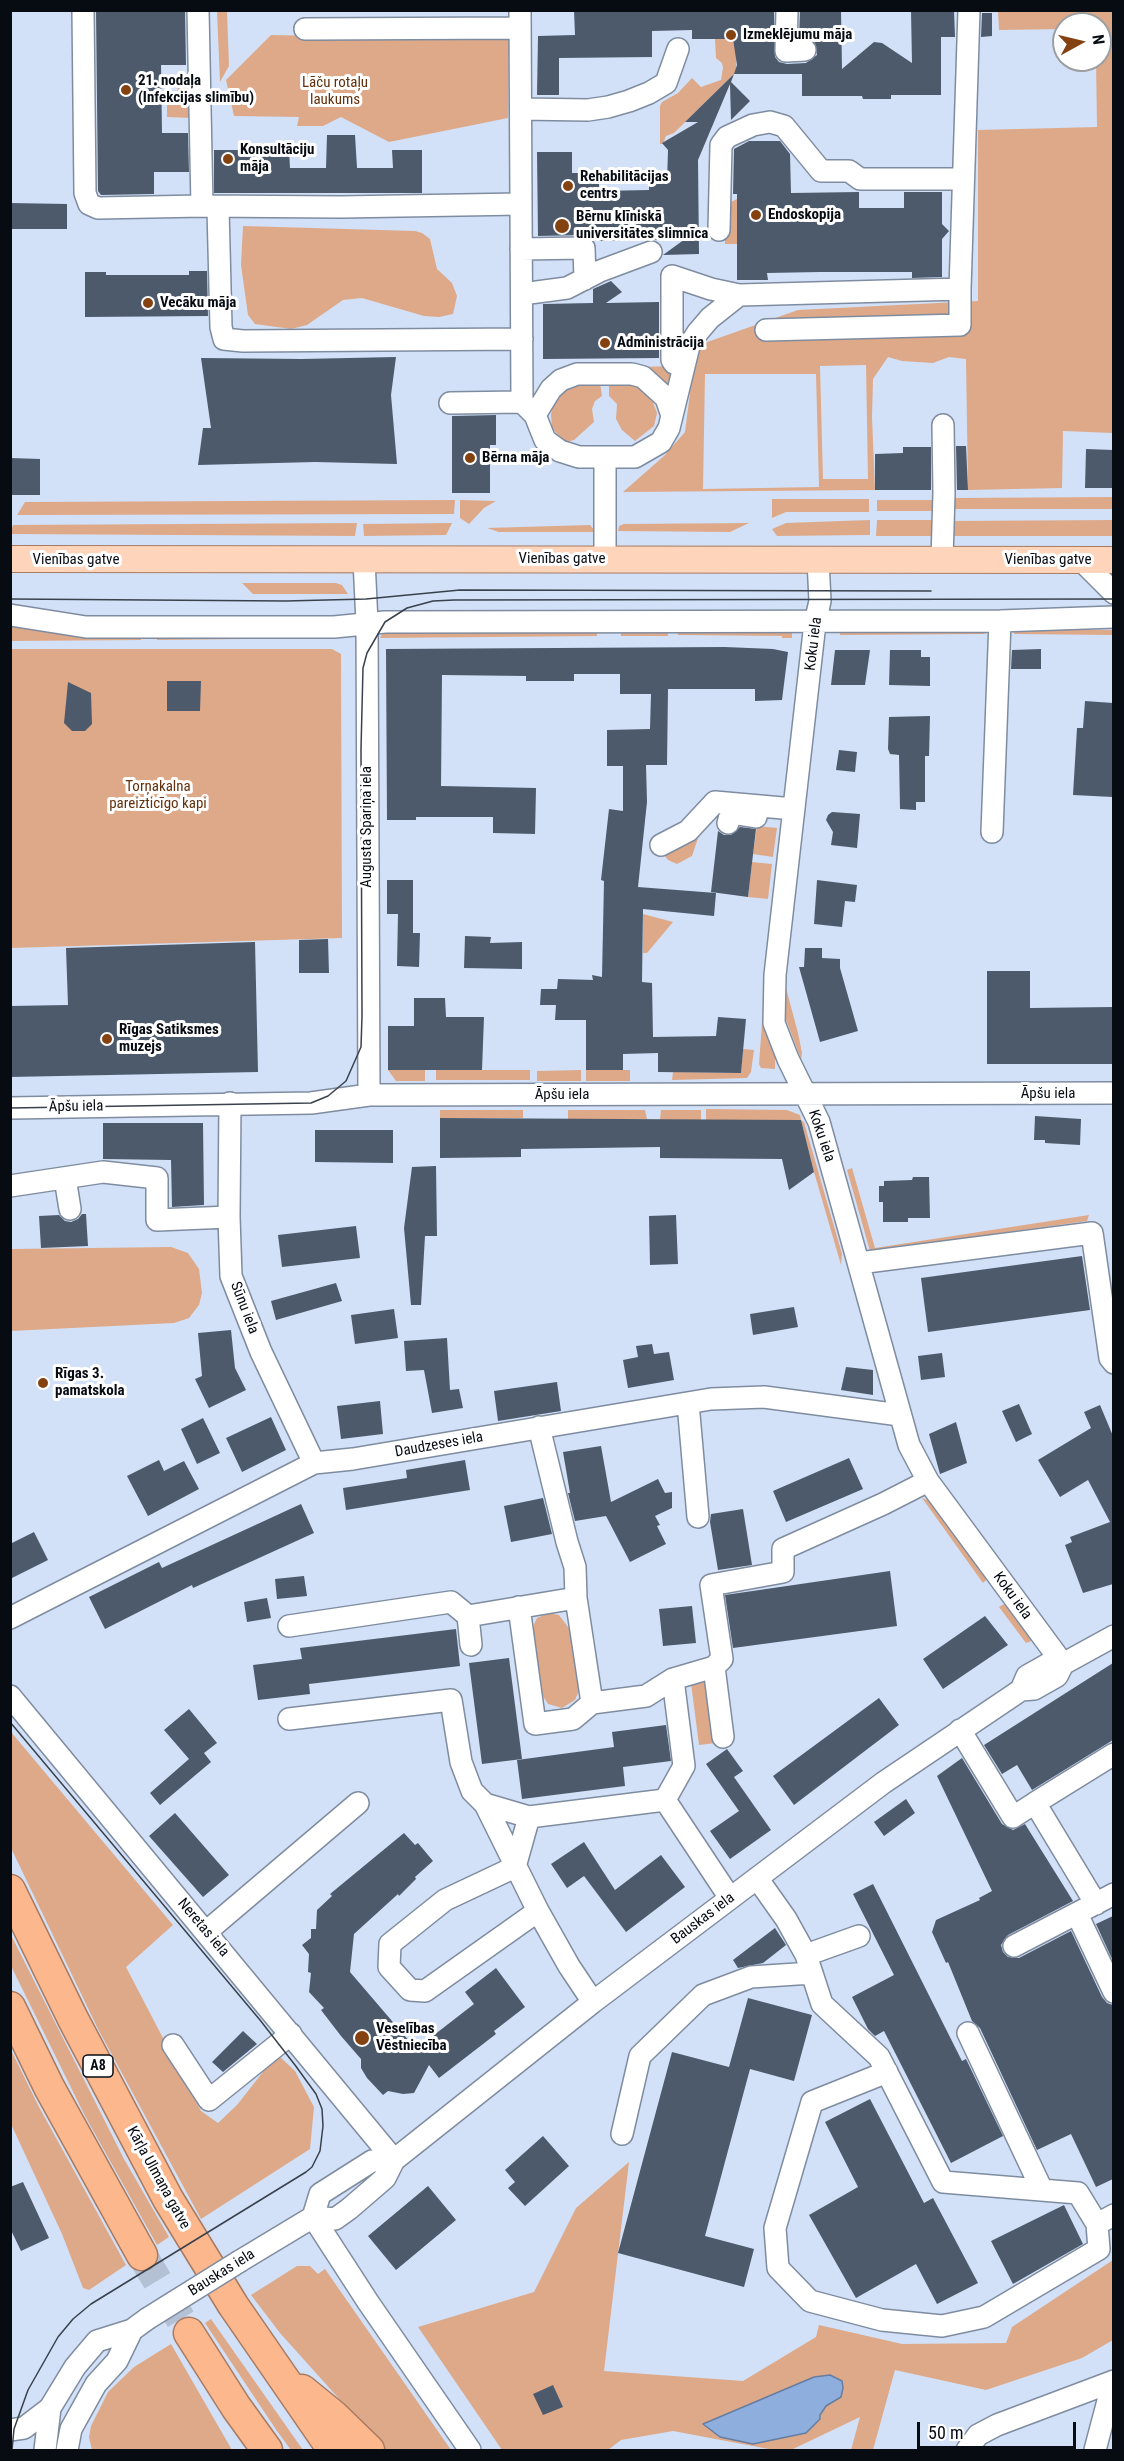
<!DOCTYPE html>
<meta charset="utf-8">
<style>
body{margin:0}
#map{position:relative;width:1124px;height:2461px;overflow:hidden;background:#d2e1f7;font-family:"Roboto Condensed",sans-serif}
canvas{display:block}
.frame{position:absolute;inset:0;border:12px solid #070c13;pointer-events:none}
.north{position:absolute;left:1052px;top:12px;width:60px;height:60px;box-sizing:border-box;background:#fff;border:2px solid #9c9ea1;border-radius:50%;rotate:82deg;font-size:16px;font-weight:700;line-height:24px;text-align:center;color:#070c13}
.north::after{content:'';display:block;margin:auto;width:21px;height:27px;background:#854211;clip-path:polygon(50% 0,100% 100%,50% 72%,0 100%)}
.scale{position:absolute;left:917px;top:2422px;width:159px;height:27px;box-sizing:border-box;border:3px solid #070c13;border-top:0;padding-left:8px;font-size:18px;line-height:21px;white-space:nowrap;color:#070c13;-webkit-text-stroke:4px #fff;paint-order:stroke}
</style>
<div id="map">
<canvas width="1124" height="2461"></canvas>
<div class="frame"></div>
<div class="north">N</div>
<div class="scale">50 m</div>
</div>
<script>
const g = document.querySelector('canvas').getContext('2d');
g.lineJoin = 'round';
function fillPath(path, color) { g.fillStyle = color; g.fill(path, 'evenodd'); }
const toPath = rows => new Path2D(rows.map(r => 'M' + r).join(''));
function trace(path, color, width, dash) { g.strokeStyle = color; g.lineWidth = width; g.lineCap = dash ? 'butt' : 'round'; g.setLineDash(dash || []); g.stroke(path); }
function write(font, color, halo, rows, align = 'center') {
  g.font = font + ' "Roboto Condensed",sans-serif'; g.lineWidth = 6; g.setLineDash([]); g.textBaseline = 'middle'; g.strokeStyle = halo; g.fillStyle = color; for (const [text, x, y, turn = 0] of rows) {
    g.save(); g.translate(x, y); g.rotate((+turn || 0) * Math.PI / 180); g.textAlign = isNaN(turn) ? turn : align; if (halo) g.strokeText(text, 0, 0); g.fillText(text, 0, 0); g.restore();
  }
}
const green = toPath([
 [217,11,227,11,229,66,220,82],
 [998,11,1113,11,1113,433,1063,431,1062,488,968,490,966,359,949,357,933,363,902,361,888,357,873,379,872,417,875,490,623,492,664,456,685,432,696,346,798,310,978,301,978,130,1097,127,1096,60,1100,60,1100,24,1064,24,1064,29,999,30],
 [866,365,868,479,823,479,820,366],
 [705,374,816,374,819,487,703,489],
 [271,35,509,40,508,118,389,142,341,117,323,126,297,126,299,117,234,116,226,80],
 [715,39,737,39,736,72,674,133,666,136,663,144,660,144,660,106,662,102,678,93,692,78,701,87,721,80,723,68,722,63,716,58],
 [179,77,192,77,191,118,167,117,167,101,177,94],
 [737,199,737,244,725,244,725,205],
 [243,226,415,231,422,233,430,239,437,269,452,283,457,296,453,314,439,317,424,316,362,298,343,300,307,325,291,329,255,324,248,315,241,265],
 [677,366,670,389,654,373,638,367],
 [600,383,602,396,595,401,592,409,594,422,574,440,567,442,562,439,552,428,551,415,553,402,565,389,582,384],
 [631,383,644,388,651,397,657,413,654,426,635,441,622,430,616,419,617,404,609,396,609,384],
 [1113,497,1113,509,951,509,951,498],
 [772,499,869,499,869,512,786,512,772,518],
 [455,500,454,514,17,515,25,502],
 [460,500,496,501,484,508,469,524,460,518],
 [877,500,939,500,939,511,877,511],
 [870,520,870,535,777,536,772,529,786,523],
 [877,520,939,520,939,536,876,536],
 [1113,520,1113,536,949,536,949,521],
 [357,523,355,536,10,534,13,525],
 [452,523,446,535,364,536,363,524],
 [749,523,730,532,618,531,619,526,624,524],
 [590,525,596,532,499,532,487,528],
 [242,583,336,583,342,585,348,594,253,594],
 [10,624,141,636,141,640,11,641],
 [385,629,597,632,597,636,380,638],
 [1015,629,1114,630,1113,635,1014,634],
 [668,630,668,636,621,636,621,631],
 [983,630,985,634,840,635,840,631],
 [677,631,792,631,792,638,782,638,782,636,678,635],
 [280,635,329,638,157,640,157,636],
 [10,649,332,649,341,654,342,938,11,948],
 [704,820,692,856,677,864,668,860,664,855],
 [757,826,777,828,773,857,753,854],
 [752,862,772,864,768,899,748,897],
 [643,914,673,922,647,953,643,953],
 [786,988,798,1033,802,1053,801,1059,785,1017],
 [762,1023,766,1023,775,1052,775,1069,761,1068,759,1064],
 [743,1049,754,1050,751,1072,747,1078,672,1080,673,1072,741,1073],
 [388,1070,425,1070,425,1081,396,1081],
 [436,1070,530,1070,530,1080,436,1080],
 [581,1070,581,1081,537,1081,537,1071],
 [586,1070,630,1070,630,1081,586,1081],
 [706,1109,787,1110,800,1115,801,1120,804,1122,842,1254,841,1265,814,1172,801,1120,706,1120],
 [440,1110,523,1110,523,1118,440,1118],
 [568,1110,645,1110,647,1119,568,1119],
 [661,1110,701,1110,701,1120,660,1120],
 [852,1168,875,1248,1089,1215,1087,1221,870,1251,847,1170],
 [171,1247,188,1253,199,1269,202,1293,199,1305,189,1318,174,1323,11,1331,11,1249],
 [922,1498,934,1502,988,1578,983,1583],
 [1006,1603,1034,1640,1026,1643,999,1607],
 [548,1613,559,1615,571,1631,581,1686,575,1700,562,1708,548,1704,539,1690,532,1629,537,1618],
 [709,1681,716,1743,699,1745,691,1683],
 [11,1732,173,1925,126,1967,201,2111,218,2123,237,2105,277,2054,295,2071,314,2107,310,2149,201,2219,98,2029,11,1848],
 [11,1935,124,2159,169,2237,157,2245,85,2116,11,1966],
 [11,2050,39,2107,126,2265,89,2290,83,2288,62,2234,11,2124],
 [629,2162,604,2371,743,2381,816,2337,819,2325,902,2344,1006,2343,1012,2327,1113,2260,1113,2340,1082,2358,986,2390,895,2370,873,2450,851,2450,860,2417,791,2450,774,2450,673,2431,621,2440,608,2450,502,2450,418,2327,534,2292,576,2208],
 [297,2266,310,2266,318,2274,325,2269,451,2450,385,2450,280,2333,251,2295],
 [211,2319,303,2450,291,2450,277,2431,205,2323],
 [171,2344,232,2450,92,2450,89,2437,91,2426,108,2392,134,2367]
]);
const water = toPath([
 [830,2375,842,2381,843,2388,841,2397,826,2406,820,2415,820,2419,806,2433,753,2444,720,2437,703,2424,814,2377,830,2375]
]);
const building = toPath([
 [96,10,185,10,186,65,161,65,162,133,188,133,189,172,154,172,154,194,101,195,98,191],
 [574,10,770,10,774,11,775,57,779,62,787,64,806,63,817,55,815,43,810,38,799,38,800,11,841,11,842,69,874,42,882,43,912,63,911,11,954,10,955,37,941,37,941,95,891,95,891,99,863,99,862,96,802,96,802,74,734,74,731,82,750,101,731,120,730,84,698,160,699,254,663,255,685,239,594,241,584,235,538,236,537,152,572,152,572,173,578,173,578,179,599,179,599,191,649,190,649,182,667,182,668,150,662,143,698,122,685,122,734,74,737,65,733,39,692,39,692,30,652,31,652,57,559,58,559,95,537,95,538,36,575,35],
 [982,13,992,13,992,36,981,37],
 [327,135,355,135,357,168,393,168,392,150,422,150,422,193,214,193,214,150,289,150,290,168,326,168],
 [749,141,780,141,790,154,791,193,859,192,859,208,904,208,904,192,942,192,942,224,949,231,942,239,942,277,912,278,912,272,820,272,767,273,768,280,737,280,737,194,733,194,734,149],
 [10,203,67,204,67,229,10,229],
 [189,271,207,271,208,316,85,317,85,272,106,272,106,275,189,275],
 [611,281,622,292,606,303,659,302,659,358,543,359,543,304,593,303,593,289],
 [396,357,391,395,397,464,315,462,198,465,203,428,211,428,201,358,302,359],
 [496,415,496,445,490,445,490,493,452,493,452,416],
 [956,446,966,446,968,490,957,490],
 [903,447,931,447,931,490,875,490,875,454,903,453],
 [1086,449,1113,450,1113,488,1085,488],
 [10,458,40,459,40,495,10,495],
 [725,647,773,649,788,652,782,700,755,701,755,689,668,689,667,765,646,765,647,802,638,887,716,893,714,916,643,909,642,982,652,983,653,1037,716,1036,718,1017,746,1019,741,1073,658,1072,658,1053,623,1054,623,1070,586,1070,586,1020,555,1020,556,1005,540,1005,541,989,557,989,558,979,593,980,592,975,602,977,604,881,601,880,609,809,623,811,623,766,607,766,607,730,650,729,651,694,620,694,620,674,574,674,574,681,526,681,526,676,442,675,441,786,536,788,535,834,493,833,493,817,416,817,416,820,387,820,386,649],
 [1041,649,1041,669,1011,669,1012,650],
 [835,650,870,650,865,685,831,685],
 [890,650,921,650,921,657,930,657,930,686,889,685],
 [167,681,201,681,200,711,167,711],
 [68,682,91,693,92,724,85,731,72,731,64,723],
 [1085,701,1113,703,1113,797,1073,795,1077,728,1083,728],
 [930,716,929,756,925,756,925,802,916,802,916,810,900,809,899,755,890,754,888,749,889,717],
 [839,750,857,752,855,772,836,770],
 [832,812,860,814,857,848,831,845,833,832,826,820,828,815],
 [740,827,756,829,748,897,711,892,718,831,724,835,731,835],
 [387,880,413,880,413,933,420,933,419,967,397,966,398,914,387,914],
 [817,880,857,885,855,902,845,901,842,927,814,924],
 [465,936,491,937,490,943,522,942,522,969,464,968],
 [328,939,329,973,299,973,299,940],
 [255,942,258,1072,10,1077,10,1006,68,1005,66,948],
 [805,948,822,948,822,958,840,959,840,968,858,1031,820,1042,799,967,804,967],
 [987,971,1030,971,1030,1008,1113,1007,1113,1064,987,1064],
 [414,998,445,998,446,1017,484,1017,482,1070,388,1070,388,1026,414,1026],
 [1035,1116,1081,1119,1080,1145,1045,1143,1045,1140,1034,1140],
 [440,1118,801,1120,814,1172,789,1190,782,1159,660,1158,660,1147,521,1149,521,1157,440,1158],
 [103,1123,203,1123,204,1205,172,1207,171,1160,103,1159],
 [315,1130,393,1130,393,1163,315,1162],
 [436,1166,437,1236,425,1236,421,1305,411,1305,404,1228,412,1167],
 [913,1177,929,1177,930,1218,908,1218,908,1222,883,1222,883,1202,879,1202,879,1186,884,1186,884,1181,912,1180],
 [82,1214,86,1214,88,1246,41,1248,39,1216,59,1215,65,1221,71,1222,78,1219],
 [676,1215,678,1264,650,1265,649,1216],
 [356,1226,360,1258,282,1267,278,1235],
 [1082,1256,1090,1310,928,1332,921,1278],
 [336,1283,342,1301,276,1320,271,1301],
 [794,1307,798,1327,753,1335,750,1314],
 [394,1309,398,1338,355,1344,351,1315],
 [231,1330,235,1368,246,1390,209,1408,195,1379,202,1376,198,1333],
 [447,1338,450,1390,459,1389,463,1408,432,1413,424,1370,406,1371,404,1341],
 [652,1344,654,1354,669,1352,674,1380,628,1388,623,1360,638,1357,636,1346],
 [942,1353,945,1377,921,1380,918,1356],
 [846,1367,873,1370,873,1395,841,1390],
 [557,1382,561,1411,498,1421,494,1391],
 [380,1401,383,1434,341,1439,337,1406],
 [1019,1404,1032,1434,1016,1442,1002,1411],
 [1100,1405,1113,1436,1113,1584,1083,1593,1065,1545,1072,1542,1070,1537,1110,1522,1088,1480,1060,1497,1038,1460,1091,1428,1084,1412],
 [271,1417,286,1450,242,1472,226,1438],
 [203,1418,220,1453,197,1464,181,1429],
 [956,1422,967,1463,940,1474,929,1434],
 [601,1446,611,1502,658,1479,665,1493,672,1492,672,1508,655,1516,660,1525,657,1526,666,1544,630,1562,606,1516,575,1521,568,1493,570,1493,563,1452],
 [849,1458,863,1489,786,1522,773,1491],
 [159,1460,164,1471,184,1461,199,1489,148,1516,127,1476],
 [465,1460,470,1490,346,1510,343,1488,407,1478,406,1470],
 [543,1498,552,1534,511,1542,504,1506],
 [301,1504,314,1533,193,1588,192,1585,105,1629,89,1597,159,1562,162,1568],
 [743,1509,752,1565,718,1570,710,1522,711,1514],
 [34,1532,48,1560,10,1579,10,1544],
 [890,1571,897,1626,733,1648,725,1595],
 [304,1576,307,1596,277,1599,275,1579],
 [267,1598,271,1618,247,1622,244,1602],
 [692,1606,696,1643,663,1646,659,1609],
 [985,1616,1008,1645,943,1689,923,1659],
 [456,1629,460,1666,309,1684,310,1694,258,1700,253,1665,302,1659,300,1648],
 [509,1658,522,1759,482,1764,469,1663],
 [1113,1663,1113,1740,1032,1790,1017,1765,1002,1774,984,1745],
 [879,1698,899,1725,794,1805,773,1776],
 [189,1709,217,1743,204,1753,211,1762,160,1805,150,1793,189,1759,164,1730],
 [666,1725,671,1761,623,1767,625,1786,522,1799,517,1760,614,1747,612,1732],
 [727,1749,743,1771,734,1777,771,1830,730,1859,710,1831,739,1811,706,1764],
 [962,1758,1002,1824,1013,1830,1025,1824,1073,1901,1008,1935,1001,1945,1003,1952,1008,1957,1019,1958,1071,1931,1102,1997,1107,2003,1113,2005,1113,2179,1096,2187,1071,2134,1037,2150,980,2028,972,2021,948,1962,946,1963,932,1932,936,1920,980,1900,979,1898,992,1891,937,1776],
 [906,1799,915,1813,884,1836,874,1822],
 [175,1813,229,1875,203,1897,149,1836],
 [404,1833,415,1845,418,1843,433,1861,415,1877,416,1879,399,1896,398,1894,354,1934,350,1972,416,2049,474,2004,465,1992,496,1968,525,2007,494,2031,496,2034,439,2078,429,2065,414,2093,403,2094,388,2091,383,2095,367,2078,361,2068,361,2059,341,2036,321,2010,324,2008,309,1992,311,1973,308,1972,309,1954,302,1945,311,1938,311,1929,316,1929,317,1910,332,1896,330,1894],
 [584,1842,615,1890,661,1855,685,1887,626,1932,584,1876,567,1888,551,1864],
 [873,1884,962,2061,966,2059,1003,2136,951,2163,884,2031,875,2036,868,2029,852,1997,894,1975,853,1894],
 [1113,1916,1113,1961,1096,1924],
 [775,1928,786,1945,763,1963,738,1968,733,1960],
 [748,1998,812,2015,794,2081,750,2069,705,2236,754,2249,744,2287,618,2253,672,2052,729,2067],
 [243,2031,257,2044,223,2072,212,2062],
 [870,2099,924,2203,933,2198,978,2283,937,2304,916,2264,856,2298,809,2215,858,2187,825,2122],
 [543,2136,569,2166,525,2206,508,2188,515,2182,505,2170],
 [23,2182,49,2238,21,2251,10,2228,10,2187],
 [428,2186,456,2220,396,2270,368,2236],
 [1064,2205,1083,2244,1013,2284,991,2241],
 [553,2385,563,2407,543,2415,533,2394]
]);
const highwayTunnel = toPath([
 [142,2255,189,2333]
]);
const minor = toPath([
 [83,10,85,193,89,204,98,208,202,206],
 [198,10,202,206,341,207,521,204],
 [520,10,522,402,535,415],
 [787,10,786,51,805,50],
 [305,29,520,28],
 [521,109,588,110,608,107,629,101,649,93,666,83,678,49],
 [218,208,221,327,224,339,243,341,522,339],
 [719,230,721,145,727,137,753,125,770,122,784,126,821,171,849,171,860,179,963,179],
 [521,249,584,248,585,279],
 [522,294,567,288,600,271,651,252],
 [766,330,960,325,960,289],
 [684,364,674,363,672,360,672,276,711,289,739,295],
 [450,403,522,402],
 [671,413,666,398,643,377,632,374,577,374,561,380,551,389,535,415,545,440,560,451,579,457,635,457,661,442,669,428,689,346,698,332,710,318,739,295,960,289,969,10],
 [605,559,605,459],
 [942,559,944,493,943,425],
 [364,560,367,623,369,1095],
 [818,560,820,601,815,623,775,975,774,1023,788,1059,819,1122,909,1445,928,1481,1063,1664],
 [1081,560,1114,593],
 [10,615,86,627,334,627,385,622,1000,621,1114,617],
 [728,823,730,816,737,814,756,817],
 [992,832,1000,621],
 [661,845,688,831,715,802,794,809],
 [230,1103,229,1217,231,1276,261,1352,314,1463],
 [10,1108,311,1103,369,1095,1114,1093],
 [65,1178,70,1209],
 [10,1186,103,1172,157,1178,157,1220,229,1217],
 [859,1263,1092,1233,1110,1358,1114,1363],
 [688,1403,698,1517],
 [576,1598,592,1703,646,1696,673,1679,714,1667,722,1659,711,1585,783,1572,783,1549,883,1504,928,1481],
 [519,1607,535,1724,573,1719,592,1703],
 [468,1616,471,1645],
 [10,1618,314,1463,353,1459,711,1399,764,1397,900,1415],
 [289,1626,451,1602,468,1616,576,1598,575,1567,567,1542,539,1427],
 [714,1667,723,1737],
 [673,1679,684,1766,665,1800,730,1898],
 [1021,1690,1027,1676,1036,1671,1048,1664,1063,1664,1114,1636],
 [10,1696,394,2160],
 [289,1719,451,1700,461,1762,472,1791,485,1804,538,1911,569,1966,593,2002],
 [960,1730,1013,1817,1035,1803],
 [485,1804,529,1817,665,1800],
 [529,1817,515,1867,445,1900,390,1944,389,1967,410,1990,425,1991,538,1911],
 [757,1878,786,1919,806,1955,822,2004,879,2057,943,2182,1078,2193,1097,2224,1114,2215],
 [1096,1904,1035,1803,1114,1754],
 [1077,1914,1114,1992],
 [206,1932,358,1803],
 [1014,1946,1114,1894],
 [806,1955,859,1936],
 [968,2033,1042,2190],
 [173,2045,209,2100,291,2034],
 [887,2072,812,2102,775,2228,778,2268,810,2301,882,2320,942,2326,984,2317,1099,2249,1097,2224],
 [622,2134,640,2056,703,1995,751,1977,812,1973],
 [313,2217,368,2302,470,2450],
 [313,2217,320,2194,372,2161,394,2160],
 [240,2261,313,2217,335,2219,349,2209,385,2178,394,2160,593,2002,883,1783,1021,1690,1034,1689,1057,1676,1063,1664],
 [10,2430,24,2428,50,2408],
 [45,2450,50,2408,75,2367,97,2341,132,2330,147,2319],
 [67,2450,71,2429,96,2384,117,2361,132,2330],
 [967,2450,978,2435,997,2425,1114,2381],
 [1095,2450,1113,2382]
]);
const major = toPath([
 [10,559,1114,560]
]);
const highway = toPath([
 [10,1890,73,2019,168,2199,233,2305,333,2450],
 [10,2007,49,2087,142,2255],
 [189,2333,236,2407,267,2450],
 [302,2390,334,2416,369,2450]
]);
const tram = toPath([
 [10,599,286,601,366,599,460,590,931,591],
 [10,1108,311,1103,328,1096,346,1081,361,1047,362,1016,361,749,363,668,367,653,385,622,407,608,433,601,454,600,1114,599],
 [10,1722,260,2020,295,2065,316,2094,322,2109,323,2126,320,2151,312,2167,306,2172,91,2304,73,2319,58,2337,28,2390,14,2429,12,2450]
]);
const minorBridge = toPath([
 [147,2319,240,2261]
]);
const markers = [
 [731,35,6,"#854211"],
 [126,90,6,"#854211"],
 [228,159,6,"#854211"],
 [568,186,6,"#854211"],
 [756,215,6,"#854211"],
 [562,226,8,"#854211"],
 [148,303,6,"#854211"],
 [605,343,6,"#854211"],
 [470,458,6,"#854211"],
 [107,1039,6,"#854211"],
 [43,1383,6,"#854211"],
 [362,2038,8,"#854211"]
];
const shields = [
 [98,2066,30]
];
const shieldNames = [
 ["A8",98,2066]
];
const poiNames = [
 ["Izmeklējumu māja",743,35],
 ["21. nodaļa",138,81],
 ["(Infekcijas slimību)",138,98],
 ["Konsultāciju",240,150],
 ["māja",240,167],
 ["Rehabilitācijas",580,177],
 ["centrs",580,194],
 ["Endoskopija",768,215],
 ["Bērnu klīniskā",576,217],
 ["universitātes slimnīca",576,234],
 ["Vecāku māja",160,303],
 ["Administrācija",617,343],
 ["Bērna māja",482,458],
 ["Rīgas Satiksmes",119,1030],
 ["muzejs",119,1047],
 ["Rīgas 3.",55,1374],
 ["pamatskola",55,1391],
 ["Veselības",376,2029],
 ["Vēstniecība",376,2046]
];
const parkNames = [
 ["Lāču rotaļu",335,83],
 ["laukums",335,100],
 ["Torņakalna",158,787],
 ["pareizticīgo kapi",158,804]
];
const streetNames = [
 ["Vienības gatve",562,559],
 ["Vienības gatve",76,560],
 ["Vienības gatve",1048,560],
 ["Koku iela",814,644,-83],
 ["Augusta Spariņa iela",367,827,-90],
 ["Āpšu iela",1048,1094],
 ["Āpšu iela",562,1095],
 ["Āpšu iela",76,1107,-1],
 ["Koku iela",821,1136,71],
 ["Sūnu iela",244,1308,69],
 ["Daudzeses iela",439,1445,-10],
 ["Koku iela",1012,1596,54],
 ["Bauskas iela",703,1919,-37],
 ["Neretas iela",203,1928,50],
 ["Kārļa Ulmaņa gatve",158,2178,61],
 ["Bauskas iela",222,2273,-32]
];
fillPath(green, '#dea989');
fillPath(water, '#8eaede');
trace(water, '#667da1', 1.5);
fillPath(building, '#4d5a6c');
trace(highwayTunnel, '#b4c1d5', 30, [30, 15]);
trace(minor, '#7f8ca0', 24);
trace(major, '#a77b62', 28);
trace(highway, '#a77b62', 33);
trace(minor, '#fff', 21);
trace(major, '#fed4bb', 26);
trace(highway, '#fdb78d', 30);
trace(tram, '#39414c', 1.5);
trace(minorBridge, '#7f8ca0', 24, []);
trace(minorBridge, '#fff', 21);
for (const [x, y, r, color] of markers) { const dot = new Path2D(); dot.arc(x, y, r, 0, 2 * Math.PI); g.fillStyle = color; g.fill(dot); trace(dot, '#fff', 2); }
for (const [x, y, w] of shields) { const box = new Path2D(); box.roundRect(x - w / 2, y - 11, w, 22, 4.5); g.fillStyle = '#fff'; g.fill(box); trace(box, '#070c13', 1.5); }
write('bold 14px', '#070c13', null, shieldNames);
write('bold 15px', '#070c13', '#fff', poiNames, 'left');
write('15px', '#62300c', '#fff', parkNames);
write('15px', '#070c13', '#fff', streetNames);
</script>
